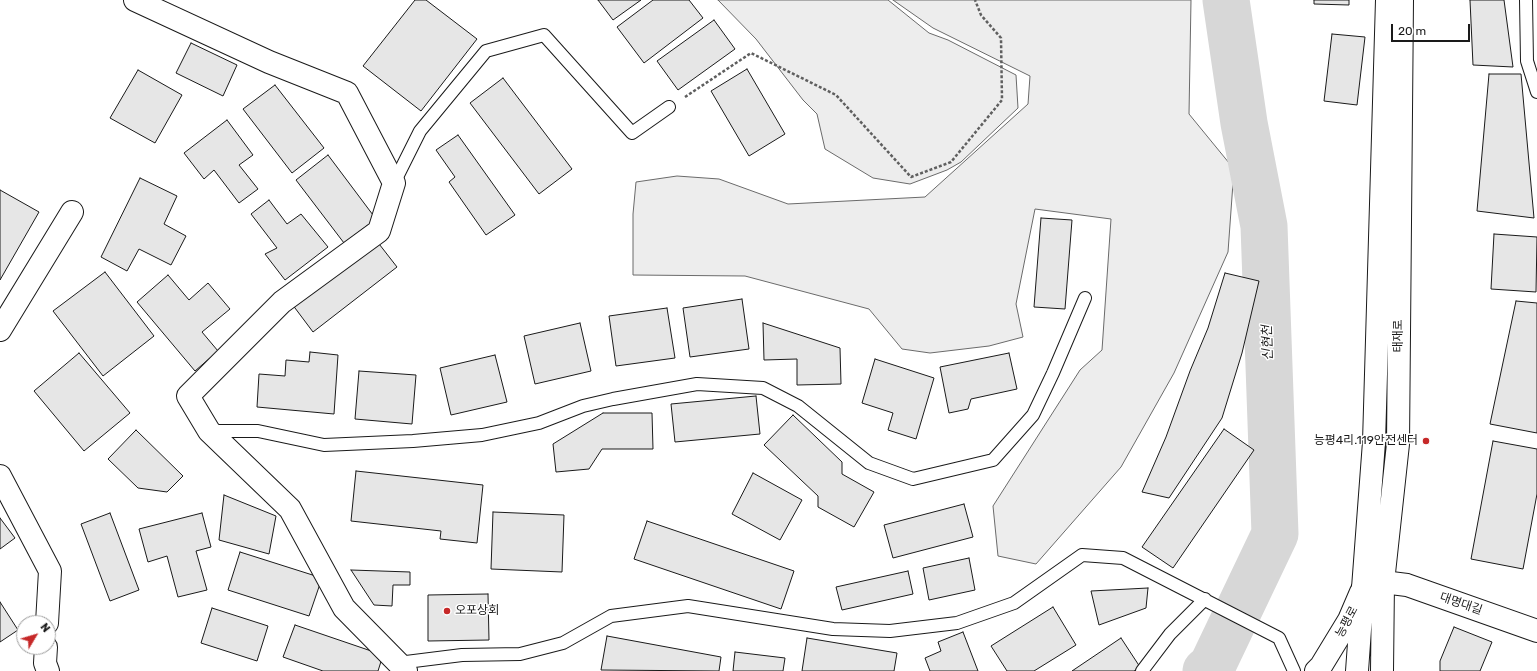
<!DOCTYPE html>
<meta charset="utf-8">
<style>
body{margin:0}
#map{position:relative;width:1537px;height:671px;overflow:hidden;background:#fff;font-family:Rubik,sans-serif}
canvas{display:block}
.north{position:absolute;left:16px;top:615px;width:40px;height:40px;box-sizing:border-box;background:#fff;border:1px solid #a3a3a3;border-radius:50%;rotate:52deg;font-size:11px;font-weight:700;line-height:16px;text-align:center;color:#1a1a1a}
.north::after{content:'';display:block;margin:auto;width:14px;height:18px;background:#c62828;clip-path:polygon(50% 0,100% 100%,50% 72%,0 100%)}
.scale{position:absolute;left:1391px;top:24px;width:79px;height:18px;box-sizing:border-box;border:2px solid #1a1a1a;border-top:0;padding-left:5px;font-size:12px;line-height:14px;white-space:nowrap;color:#1a1a1a;-webkit-text-stroke:3px #fff;paint-order:stroke}
</style>
<div id="map">
<canvas width="1537" height="671"></canvas>
<div class="north">N</div>
<div class="scale">20 m</div>
</div>
<script>
const g = document.querySelector('canvas').getContext('2d');
g.lineJoin = 'round';
function fillPath(path, color) { g.fillStyle = color; g.fill(path, 'evenodd'); }
const toPath = rows => new Path2D(rows.map(r => 'M' + r).join(''));
function trace(path, color, width, dash) { g.strokeStyle = color; g.lineWidth = width; g.lineCap = dash ? 'butt' : 'round'; g.setLineDash(dash || []); g.stroke(path); }
function write(font, color, halo, rows, align = 'center') {
  g.font = font + ' Rubik,"Noto Sans KR",sans-serif'; g.lineWidth = 3; g.setLineDash([]); g.textBaseline = 'middle'; g.strokeStyle = halo; g.fillStyle = color; for (const [text, x, y, turn = 0] of rows) {
    g.save(); g.translate(x, y); g.rotate((+turn || 0) * Math.PI / 180); g.textAlign = isNaN(turn) ? turn : align; if (halo) g.strokeText(text, 0, 0); g.fillText(text, 0, 0); g.restore();
  }
}
const built = toPath([
 [718,0,888,0,929,33,948,40,1016,75,1018,108,961,162,947,170,910,184,873,178,825,149,817,114,803,100,756,39,718,0],
 [893,0,1191,0,1189,114,1234,169,1228,252,1174,373,1121,467,1036,564,998,556,993,506,1080,370,1102,350,1111,219,1035,209,1016,304,1023,337,989,346,930,353,902,349,869,309,745,276,633,275,633,214,636,182,677,176,719,179,788,204,925,197,1028,104,1030,76,933,28,893,0]
]);
const river = toPath([
 [1206,671,1212,666,1275,534,1264,226,1244,123,1226,0]
]);
const building = toPath([
 [415,0,426,0,477,39,421,111,363,66,415,0],
 [598,0,641,0,613,20,598,0],
 [653,0,689,0,703,18,644,63,617,27,653,0],
 [1314,0,1349,0,1349,5,1314,4,1314,0],
 [1470,0,1504,0,1513,67,1473,65,1470,0],
 [714,20,735,49,678,90,657,61,714,20],
 [1332,34,1365,37,1357,105,1324,101,1332,34],
 [191,43,237,65,223,96,176,73,191,43],
 [747,69,785,134,749,156,711,91,747,69],
 [138,70,182,95,155,143,110,118,138,70],
 [1489,74,1521,74,1534,218,1477,211,1489,74],
 [503,78,572,169,539,194,470,103,503,78],
 [275,85,324,148,292,173,243,109,275,85],
 [227,120,253,155,239,165,258,189,239,203,214,170,204,179,184,153,227,120],
 [458,135,515,215,486,235,449,182,455,177,436,150,458,135],
 [328,155,376,219,344,243,296,180,328,155],
 [140,178,177,196,164,224,186,236,171,265,139,249,127,271,101,257,140,178],
 [0,190,39,212,0,280,0,190],
 [269,200,287,224,301,214,328,247,285,280,265,254,277,248,251,214,269,200],
 [1041,218,1072,220,1065,309,1034,307,1041,218],
 [1494,234,1537,237,1536,292,1491,289,1494,234],
 [376,240,397,267,313,332,292,304,376,240],
 [105,272,154,336,103,376,53,311,105,272],
 [1225,273,1259,281,1242,353,1222,418,1169,498,1142,492,1166,437,1190,371,1208,328,1225,273],
 [168,275,189,300,208,283,230,309,202,332,218,351,195,371,137,302,168,275],
 [742,299,749,349,690,357,683,308,742,299],
 [1516,301,1537,303,1537,433,1490,424,1516,301],
 [667,308,675,358,616,366,609,316,667,308],
 [580,323,591,371,535,384,524,336,580,323],
 [763,323,840,348,841,384,797,385,797,359,764,360,763,323],
 [310,352,338,355,334,414,257,407,259,374,285,376,286,360,309,362,310,352],
 [79,353,130,413,84,451,34,391,79,353],
 [1009,353,1017,389,971,399,968,409,949,413,940,367,1009,353],
 [495,355,507,402,451,415,440,368,495,355],
 [875,359,934,378,916,439,888,430,893,413,862,403,875,359],
 [359,371,416,375,412,424,355,419,359,371],
 [756,396,760,434,675,442,671,404,756,396],
 [603,413,652,413,653,449,602,449,589,469,556,472,553,444,603,413],
 [793,415,842,462,842,474,874,492,854,527,818,507,818,496,764,445,793,415],
 [1224,429,1254,450,1173,568,1142,547,1224,429],
 [136,430,183,476,167,492,138,488,108,459,136,430],
 [1493,441,1537,449,1537,494,1523,569,1471,559,1493,441],
 [356,471,483,485,477,543,440,539,441,531,351,521,356,471],
 [753,473,802,500,780,540,732,514,753,473],
 [224,495,276,516,269,554,219,540,224,495],
 [964,504,973,537,893,558,884,525,964,504],
 [493,512,564,515,562,572,491,569,493,512],
 [110,513,139,590,110,601,81,524,110,513],
 [202,513,211,547,196,551,207,590,178,597,167,556,148,562,139,529,202,513],
 [0,518,15,538,0,549,0,518],
 [647,521,794,571,781,609,634,559,647,521],
 [240,552,322,578,309,616,228,590,240,552],
 [969,558,975,590,929,600,923,568,969,558],
 [351,570,410,572,410,585,393,585,392,606,374,605,351,570],
 [908,571,913,594,842,610,836,587,908,571],
 [1148,588,1146,608,1099,625,1091,591,1148,588],
 [488,594,489,640,428,641,428,595,488,594],
 [0,602,18,630,0,642,0,602],
 [1053,607,1076,645,1034,671,1007,671,991,646,1053,607],
 [212,608,268,626,257,661,201,643,212,608],
 [295,625,383,655,378,671,323,671,283,657,295,625],
 [1454,627,1492,642,1480,671,1440,671,1440,661,1454,627],
 [963,632,978,671,930,671,925,658,941,651,938,642,963,632],
 [607,636,721,657,719,671,601,670,607,636],
 [807,638,897,653,894,671,802,671,807,638],
 [1121,638,1140,667,1134,671,1072,671,1121,638],
 [735,652,785,658,783,671,733,671,735,652]
]);
const path = toPath([
 [685,97,751,53,836,95,911,177,951,162,1002,100,1001,38,981,15,975,0]
]);
const service = toPath([
 [1526,0,1527,61,1537,92],
 [394,183,420,131,486,51,544,35,632,133,669,107],
 [209,431,258,431,324,445,413,441,482,435,539,423,583,406,613,399,697,384,763,388,798,406,869,463,913,479,993,460,1033,415,1053,373,1085,298],
 [398,663,462,655,520,654,563,643,611,616,688,606,833,629,890,631,957,623,1014,603,1082,555,1123,558,1279,638,1294,671],
 [1142,671,1170,634,1205,599]
]);
const minor = toPath([
 [135,0,269,62,347,93,394,183,379,231,282,302,188,396,209,431,290,509,344,608,406,671],
 [0,330,72,212],
 [0,476,50,571,47,623],
 [46,647,45,663,48,671]
]);
const tertiary = toPath([
 [1383,582,1407,585,1537,631]
]);
const secondary = toPath([
 [1316,671,1321,666,1349,620,1361,592]
]);
const primary = toPath([
 [1383,582,1398,444,1402,0],
 [1363,588,1374,442,1387,0]
]);
const trunk = toPath([
 [1357,671,1363,588],
 [1382,671,1383,582]
]);
const markers = [
 [1426,441,4,"#c62828"],
 [447,611,4,"#c62828"]
];
const streetNames = [
 ["태재로",1399,336,-90],
 ["대명대길",1461,604,19],
 ["능평로",1347,622,-62]
];
const poiNames = [
 ["능평4리.119안전센터",1418,441],
 ["오포상회",455,611,"left"]
];
const waterNames = [
 ["신현천",1268,343,-92]
];
fillPath(built, '#ededed');
trace(built, '#6a6a6a', 1);
trace(river, '#d7d7d7', 47);
fillPath(building, '#e6e6e6');
trace(building, '#1a1a1a', 1);
trace(service, '#1a1a1a', 14);
trace(minor, '#1a1a1a', 24);
trace(tertiary, '#1a1a1a', 24);
trace(secondary, '#1a1a1a', 24);
trace(primary, '#1a1a1a', 24);
trace(trunk, '#1a1a1a', 24);
trace(path, '#5f5f5f', 2.5, [3, 2]);
trace(service, '#fff', 12);
trace(minor, '#fff', 22);
trace(tertiary, '#fff', 22);
trace(secondary, '#fff', 22);
trace(primary, '#fff', 22);
trace(trunk, '#fff', 22);
for (const [x, y, r, color] of markers) { const dot = new Path2D(); dot.arc(x, y, r, 0, 2 * Math.PI); g.fillStyle = color; g.fill(dot); trace(dot, '#fff', 1.5); }
write('12px', '#1a1a1a', '#fff', streetNames);
write('12px', '#1a1a1a', '#fff', poiNames, 'right');
write('italic 13px', '#1a1a1a', '#fff', waterNames);
</script>
